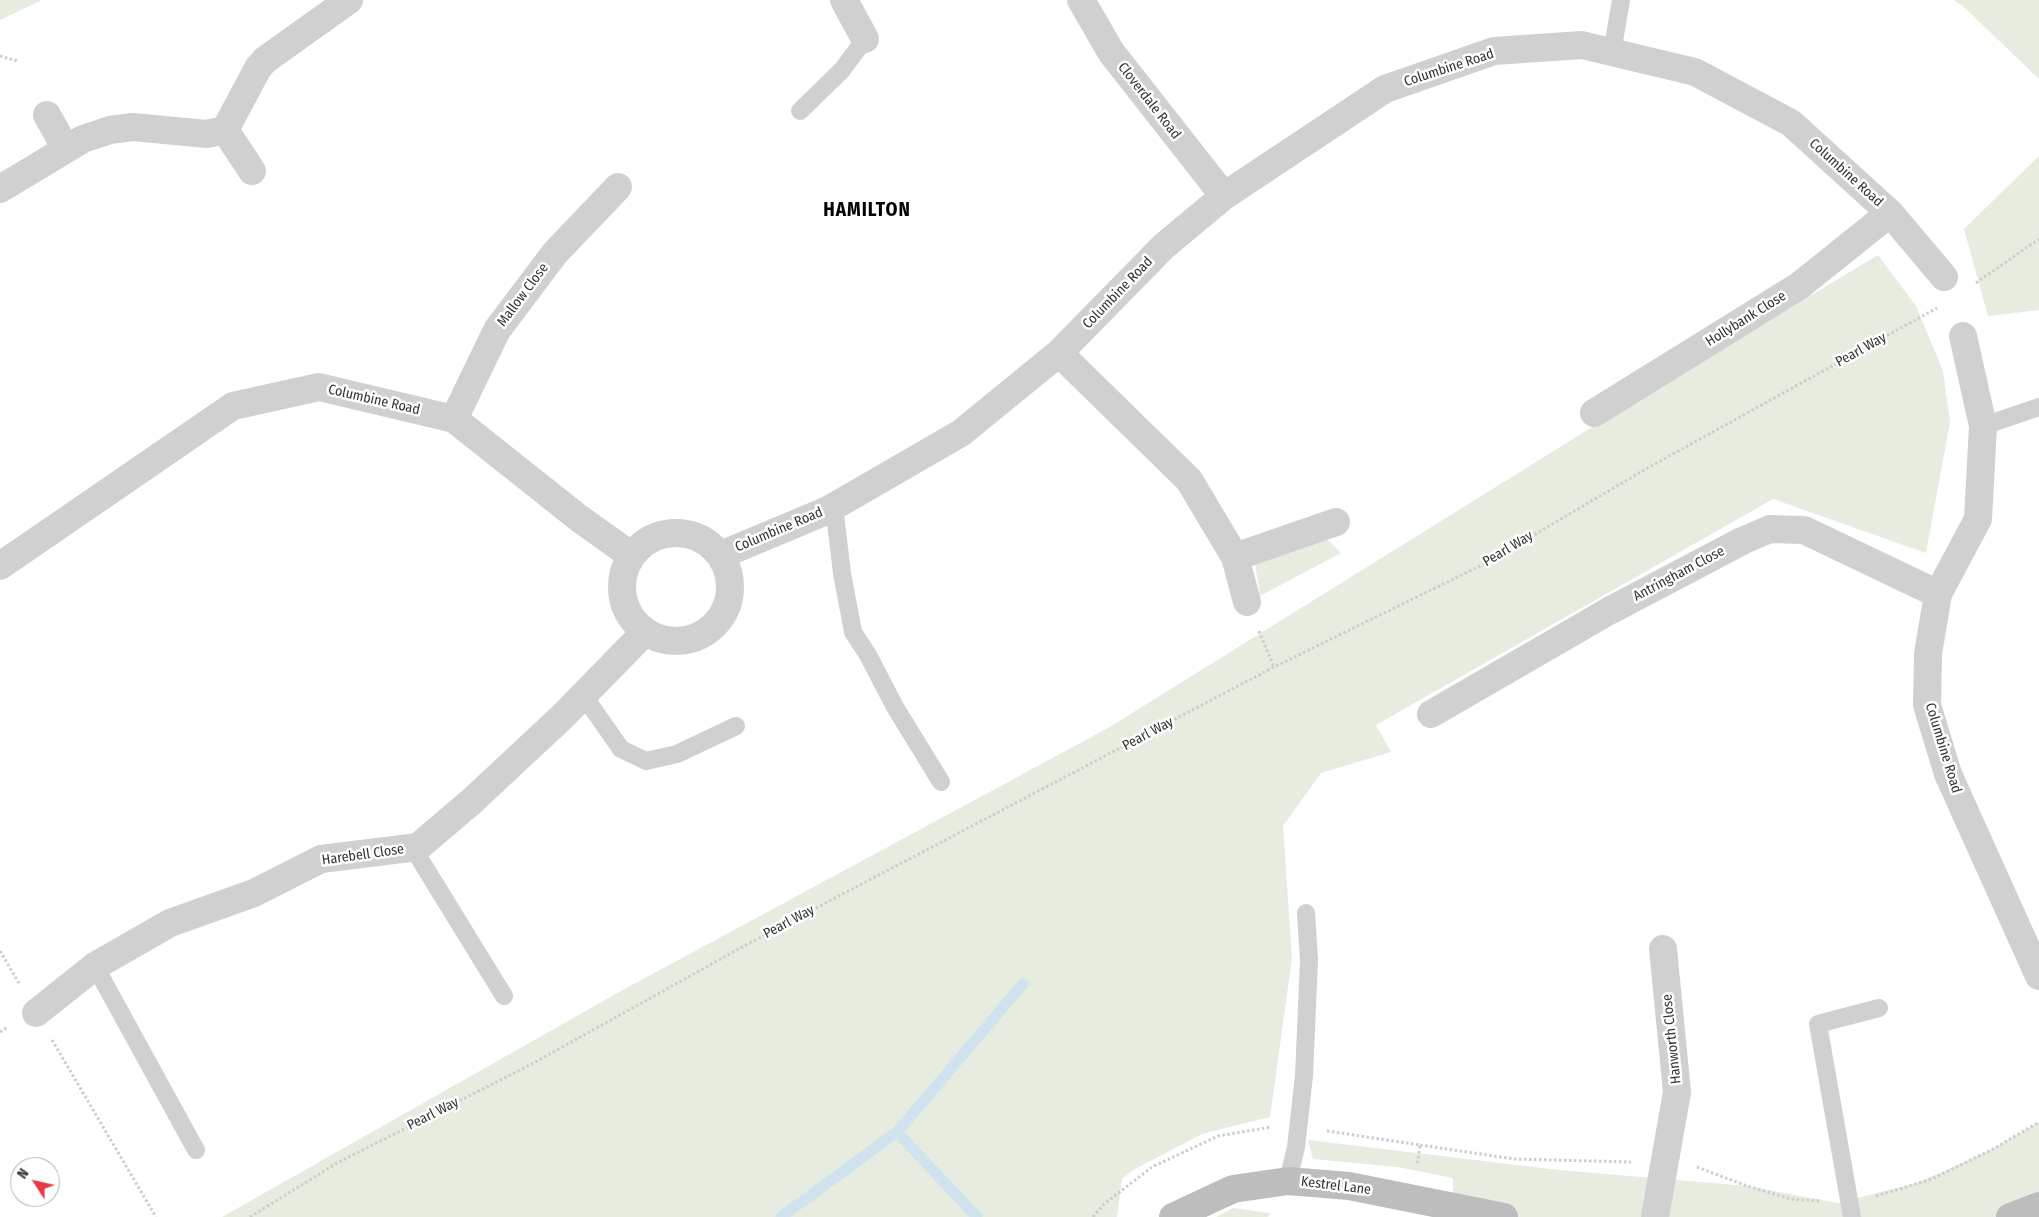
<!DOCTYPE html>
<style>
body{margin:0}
#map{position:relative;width:2039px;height:1217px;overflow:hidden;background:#fff;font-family:"Fira Sans Condensed",sans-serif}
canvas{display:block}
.north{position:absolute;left:10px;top:1157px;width:50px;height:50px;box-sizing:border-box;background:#fff;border:1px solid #adadad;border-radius:50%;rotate:305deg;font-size:14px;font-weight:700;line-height:20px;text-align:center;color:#333}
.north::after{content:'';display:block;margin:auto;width:18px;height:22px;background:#e63946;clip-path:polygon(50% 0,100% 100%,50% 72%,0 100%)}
</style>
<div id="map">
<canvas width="2039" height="1217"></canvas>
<div class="north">N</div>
</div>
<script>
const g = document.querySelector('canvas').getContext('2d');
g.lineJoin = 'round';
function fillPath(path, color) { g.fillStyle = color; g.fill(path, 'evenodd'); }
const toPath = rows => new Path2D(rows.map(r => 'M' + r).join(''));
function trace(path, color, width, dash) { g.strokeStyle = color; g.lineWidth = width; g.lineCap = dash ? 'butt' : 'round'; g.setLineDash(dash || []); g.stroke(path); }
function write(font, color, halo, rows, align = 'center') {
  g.font = font + ' "Fira Sans Condensed",sans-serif'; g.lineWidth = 5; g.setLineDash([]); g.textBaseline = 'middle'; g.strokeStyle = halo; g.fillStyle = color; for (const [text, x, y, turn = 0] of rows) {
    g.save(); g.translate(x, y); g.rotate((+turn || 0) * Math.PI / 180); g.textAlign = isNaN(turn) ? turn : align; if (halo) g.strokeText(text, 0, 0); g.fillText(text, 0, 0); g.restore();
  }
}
const green = toPath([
 [0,0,42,0,0,20],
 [1954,0,2039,0,2039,79,1965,8],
 [2039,156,2039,310,1988,316,1964,229],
 [1878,255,1916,306,1943,371,1950,422,1926,553,1773,499,1376,725,1391,752,1321,773,1283,826,1292,958,1270,1117,1202,1134,1133,1170,1122,1179,1117,1217,222,1217,621,991,1108,728,1589,429],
 [1323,535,1341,553,1260,596,1255,563],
 [2039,1122,2039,1217,1453,1217,1453,1178,1398,1167,1313,1159,1308,1140,1559,1170,1747,1186,1838,1203,1917,1183,1993,1149],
 [1233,1208,1270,1213,1268,1217,1216,1217]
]);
const stream = toPath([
 [897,1132,977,1217],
 [781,1217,897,1132,1023,984]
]);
const path = toPath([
 [0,56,18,61],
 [1976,283,2039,239],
 [1259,631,1274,667],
 [0,951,20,985],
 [0,1032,8,1027],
 [52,1040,156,1217],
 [1327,1131,1420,1145,1417,1166],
 [1420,1145,1514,1159,1631,1162],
 [1697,1167,1747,1186,1791,1199,1820,1201],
 [1876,1196,1932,1179,1993,1149,2039,1122],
 [250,1217,337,1163,530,1065,744,946,1274,667,1488,562,1644,470,1937,308],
 [1093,1217,1104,1204,1152,1167,1218,1136,1271,1127]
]);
const lane = toPath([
 [1612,53,1621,0],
 [800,111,842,70,865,39],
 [1983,426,2039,407],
 [834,506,842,573,853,632,868,655,895,707,941,782],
 [584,696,621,749,646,761,677,754,736,726],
 [413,848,504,996],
 [95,966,196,1150],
 [1288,1181,1296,1147,1304,1076,1309,960,1306,913],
 [1852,1217,1818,1024,1879,1008]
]);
const street = toPath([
 [844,0,865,39],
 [1081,0,1111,52,1224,196],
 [47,115,66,149],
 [225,130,252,171],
 [0,189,83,139,110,130,133,127,207,134,225,130,258,68,265,60,349,0],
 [1963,336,1983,426,1978,519,1938,594,1928,654,1927,705,1948,774,2039,976],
 [1059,353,1189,480,1235,557,1247,602],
 [1594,413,1799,286,1890,213],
 [454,419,497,330,555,253,618,187],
 '622 587a54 54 0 1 1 108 0a54 54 0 1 1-108 0Z',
 [721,555,826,511,961,433,1059,353,1164,246,1224,196,1385,89,1494,51,1582,45,1695,72,1791,123,1890,213,1944,277],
 [1235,557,1336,522],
 [0,566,233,406,319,387,454,419,580,519,632,556],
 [1431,714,1609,611,1742,541,1770,529,1804,530,1938,594],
 [36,1013,95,966,170,923,254,893,321,859,418,847,472,801,563,716,645,632],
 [1655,1217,1677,1092,1663,949]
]);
const secondary = toPath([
 [1173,1217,1233,1189,1288,1181,1349,1186,1504,1217],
 [2010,1217,2039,1206]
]);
const streetNames = [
 ["Columbine Road",1449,68,-18],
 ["Cloverdale Road",1149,101,52],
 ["Columbine Road",1846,173,42],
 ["Columbine Road",1118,293,-46],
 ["Mallow Close",523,295,-53],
 ["Hollybank Close",1746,319,-32],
 ["Pearl Way",1861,350,-29],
 ["Columbine Road",374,400,13],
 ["Columbine Road",779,530,-23],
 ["Pearl Way",1508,549,-31],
 ["Antringham Close",1679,574,-28],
 ["Pearl Way",1148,734,-28],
 ["Columbine Road",1943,748,73],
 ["Harebell Close",363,855,-8],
 ["Pearl Way",789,922,-28],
 ["Hanworth Close",1672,1039,-96],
 ["Pearl Way",433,1114,-27],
 ["Kestrel Lane",1336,1186,7]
];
const districtNames = [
 ["HAMILTON",867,211]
];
fillPath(green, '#e6ecdf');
trace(stream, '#cfe2ee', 11);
trace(path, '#cdcdcd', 3, [2.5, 2.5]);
trace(lane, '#d0d0d0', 18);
trace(street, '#d0d0d0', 28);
trace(secondary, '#bdbdbd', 28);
write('14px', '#333', '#fff', streetNames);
g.letterSpacing = '1px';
write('bold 19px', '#000', '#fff', districtNames);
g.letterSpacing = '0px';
</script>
